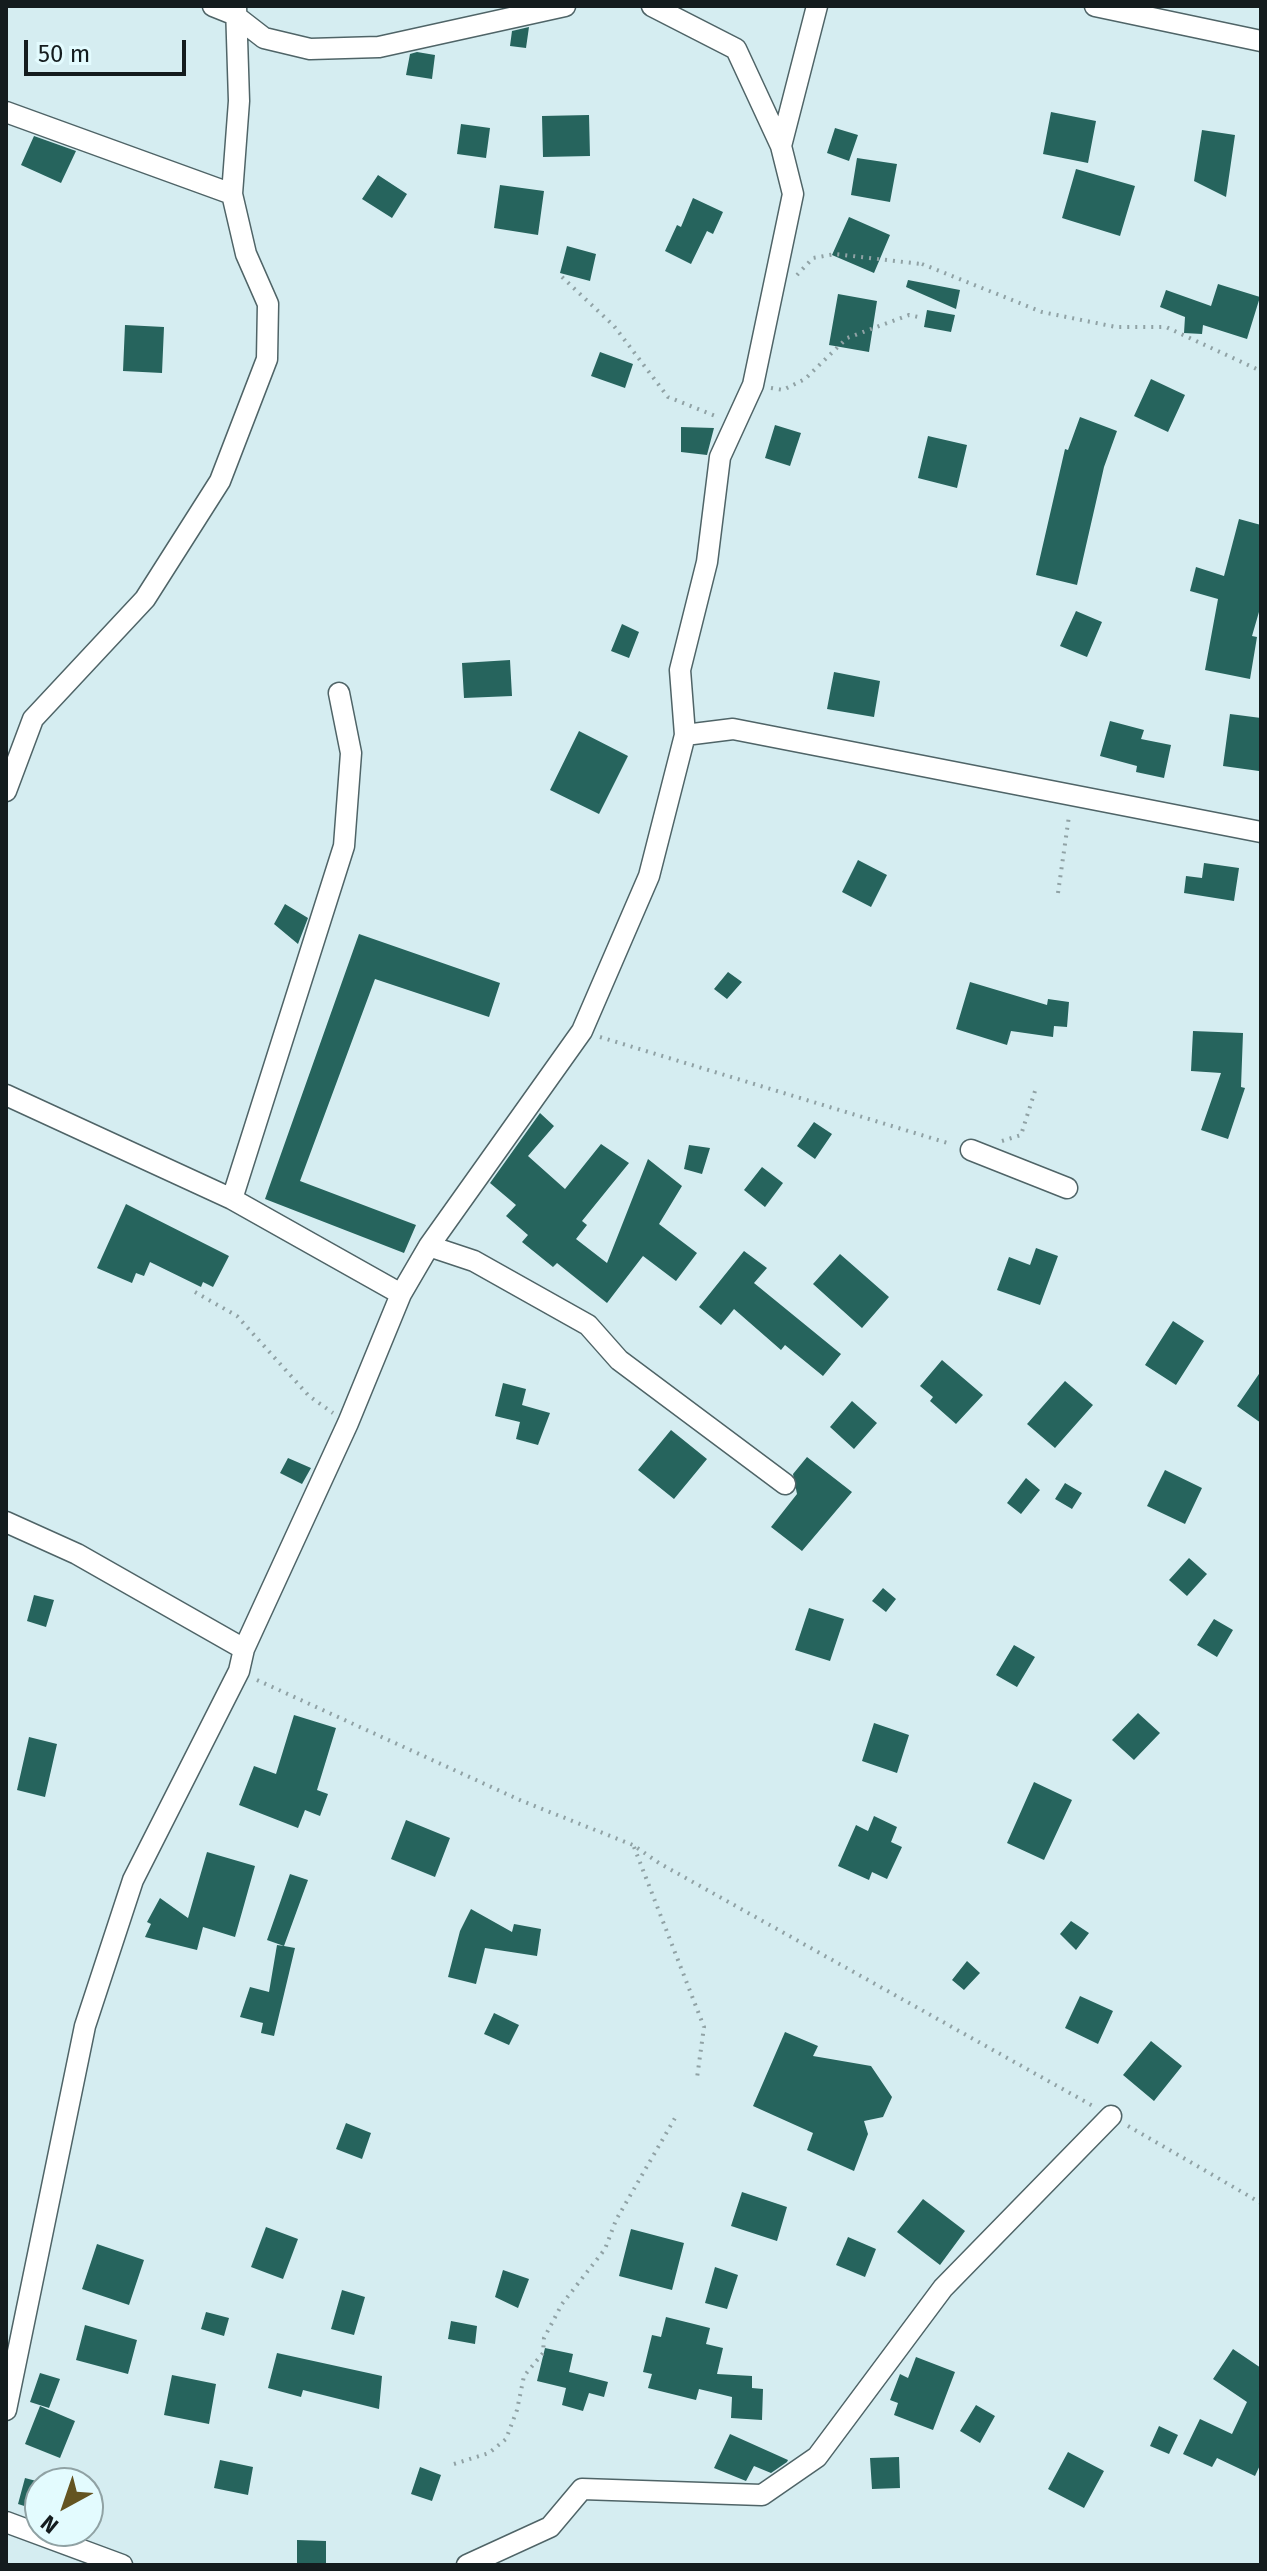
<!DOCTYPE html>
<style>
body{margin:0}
#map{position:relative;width:1267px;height:2571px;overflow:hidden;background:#d5edf1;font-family:"Fira Sans",sans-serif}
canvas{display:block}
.frame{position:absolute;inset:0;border:8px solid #141c1e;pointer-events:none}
.north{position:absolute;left:24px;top:2467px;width:80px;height:80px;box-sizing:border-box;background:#e3fbfe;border:2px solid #90a2a4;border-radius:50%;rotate:220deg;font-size:22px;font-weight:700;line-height:32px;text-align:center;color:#141c1e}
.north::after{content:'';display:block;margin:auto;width:28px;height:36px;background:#645421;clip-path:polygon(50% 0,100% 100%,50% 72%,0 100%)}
.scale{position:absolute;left:24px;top:40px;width:162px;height:36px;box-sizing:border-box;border:4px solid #141c1e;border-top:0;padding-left:10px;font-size:24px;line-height:28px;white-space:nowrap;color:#141c1e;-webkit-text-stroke:6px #e3fbfe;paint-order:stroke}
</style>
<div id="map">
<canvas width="1267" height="2571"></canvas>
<div class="frame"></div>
<div class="north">N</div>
<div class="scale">50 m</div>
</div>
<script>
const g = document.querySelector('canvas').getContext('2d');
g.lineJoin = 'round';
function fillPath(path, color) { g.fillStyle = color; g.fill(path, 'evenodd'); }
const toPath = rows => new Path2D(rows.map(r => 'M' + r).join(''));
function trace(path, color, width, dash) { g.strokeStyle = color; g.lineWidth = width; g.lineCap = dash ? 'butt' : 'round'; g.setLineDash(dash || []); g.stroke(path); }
const building = toPath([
 [529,27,526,48,510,46,512,31],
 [417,52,435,55,432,79,406,75,410,54],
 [1051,112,1096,121,1088,163,1043,154],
 [589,115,590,156,543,157,542,116],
 [461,124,490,128,486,158,457,154],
 [835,128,858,135,849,161,827,153],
 [1202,130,1235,135,1226,197,1194,181],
 [34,136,76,151,61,183,21,165],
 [857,158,897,164,890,202,851,195],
 [1076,169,1135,186,1120,236,1062,218],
 [378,175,407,194,392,218,362,199],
 [500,185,544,191,538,235,494,228],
 [693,198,723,212,713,234,707,231,691,264,665,251,677,225,681,227],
 [849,217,890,235,874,273,832,255],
 [567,246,596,254,590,281,560,273],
 [908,280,960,290,956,309,906,287],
 [1218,284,1260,297,1247,339,1203,325,1202,334,1184,333,1185,317,1160,307,1166,290,1211,306],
 [838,294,877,301,869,352,829,345],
 [927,310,955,315,951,332,924,327],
 [125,325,164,327,162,373,123,371],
 [600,352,633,364,625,388,591,376],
 [1151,379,1185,395,1168,432,1134,416],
 [1080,417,1117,431,1104,467,1077,585,1036,575,1065,449,1068,450],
 [775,425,801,433,790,466,765,458],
 [681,427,714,428,707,455,681,452],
 [928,436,967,445,957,488,918,478],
 [1239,519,1261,525,1261,605,1252,636,1257,637,1250,679,1205,670,1218,599,1190,591,1196,567,1224,576],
 [1076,611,1102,622,1087,657,1060,646],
 [622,624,639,632,629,658,611,651],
 [510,660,512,696,464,698,462,663],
 [834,672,880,681,874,717,827,709],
 [1230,714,1261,718,1259,771,1223,766],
 [1110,721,1144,730,1141,739,1171,745,1164,778,1136,772,1137,766,1100,756],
 [579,731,628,756,599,814,550,790],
 [858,860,887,875,871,907,842,892],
 [1204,863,1239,868,1234,901,1184,893,1186,876,1202,878],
 [285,904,308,918,298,944,274,924],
 [359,934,500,983,489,1017,375,979,300,1181,416,1225,404,1253,265,1199],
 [728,972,742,982,727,999,714,989],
 [970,982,1047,1005,1048,999,1069,1002,1067,1027,1054,1026,1053,1037,1011,1031,1007,1045,956,1029],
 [1193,1031,1243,1033,1241,1087,1245,1088,1228,1139,1201,1130,1221,1073,1191,1071],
 [540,1113,554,1126,528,1156,565,1189,601,1144,629,1163,582,1221,587,1225,576,1239,607,1263,648,1159,682,1186,659,1224,697,1253,676,1281,643,1256,607,1303,557,1263,553,1267,522,1242,528,1235,506,1216,516,1205,490,1183],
 [814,1122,832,1134,815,1159,797,1146],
 [689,1145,710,1148,702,1174,684,1169],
 [762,1167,783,1183,765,1207,744,1190],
 [126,1204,229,1256,213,1287,203,1282,201,1287,150,1262,144,1276,136,1273,132,1283,97,1268],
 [1036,1248,1058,1256,1040,1305,997,1290,1009,1257,1030,1265],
 [744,1251,767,1268,754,1283,841,1354,823,1376,785,1345,781,1350,734,1309,721,1325,699,1307],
 [840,1254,889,1297,862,1328,813,1284],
 [1173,1321,1204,1341,1176,1385,1145,1365],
 [942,1360,983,1395,956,1424,930,1401,933,1397,920,1386],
 [1261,1371,1261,1423,1237,1406],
 [1065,1381,1093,1405,1055,1448,1027,1424],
 [503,1383,526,1389,522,1405,550,1413,538,1445,516,1439,520,1422,495,1416],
 [852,1401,877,1423,854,1449,830,1427],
 [671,1430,707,1459,674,1499,638,1470],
 [807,1457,852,1492,802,1551,771,1527,797,1494,793,1474],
 [288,1458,311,1468,302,1484,280,1473],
 [1165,1470,1202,1488,1185,1524,1147,1506],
 [1026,1478,1040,1490,1021,1514,1007,1503],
 [1065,1483,1082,1493,1072,1509,1055,1499],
 [1189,1558,1207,1574,1187,1596,1169,1580],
 [883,1588,896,1599,886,1612,872,1601],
 [34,1595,54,1600,46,1627,27,1621],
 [809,1608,844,1619,830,1661,795,1650],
 [1214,1619,1233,1630,1217,1657,1197,1645],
 [1014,1645,1035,1657,1017,1687,996,1675],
 [1138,1713,1160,1733,1134,1760,1112,1740],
 [294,1715,336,1728,317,1790,328,1794,320,1816,305,1810,298,1828,239,1805,254,1766,276,1774],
 [874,1723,909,1735,897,1773,862,1761],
 [29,1737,57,1744,45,1797,17,1790],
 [1034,1782,1072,1800,1044,1860,1007,1843],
 [874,1816,897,1827,891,1842,902,1847,887,1879,872,1872,869,1880,838,1866,856,1825,868,1831],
 [406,1820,450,1838,435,1877,391,1859],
 [207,1852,255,1866,235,1937,203,1927,197,1950,145,1937,151,1924,147,1922,160,1898,188,1918],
 [290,1874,308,1880,284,1946,295,1948,274,2036,261,2033,263,2023,240,2017,250,1987,269,1992,277,1945,284,1946,267,1940],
 [471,1909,512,1932,514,1924,541,1929,537,1956,485,1948,476,1984,448,1977,460,1931],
 [1071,1921,1089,1933,1076,1950,1060,1934],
 [967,1961,980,1973,964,1990,952,1980],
 [1080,1996,1113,2011,1098,2044,1065,2028],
 [494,2013,519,2025,509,2045,484,2034],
 [785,2032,818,2046,813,2056,871,2066,892,2097,883,2117,864,2121,868,2134,854,2171,807,2150,813,2133,753,2106],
 [1151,2041,1182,2066,1154,2101,1123,2075],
 [346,2123,371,2133,362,2159,336,2149],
 [742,2192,787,2207,777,2241,731,2226],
 [923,2199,965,2231,940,2265,897,2232],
 [266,2227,298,2239,283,2279,251,2267],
 [631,2229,684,2243,672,2290,619,2276],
 [848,2237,876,2249,865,2277,836,2265],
 [97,2244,144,2260,129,2305,82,2289],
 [715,2267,738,2275,727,2309,705,2303],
 [503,2270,529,2279,518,2308,495,2297],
 [342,2290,365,2297,354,2335,331,2329],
 [206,2312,229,2318,224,2336,201,2329],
 [666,2317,710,2328,706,2344,723,2348,717,2374,752,2376,752,2388,763,2389,762,2420,731,2418,732,2397,699,2389,696,2400,648,2388,652,2374,643,2372,652,2335,661,2337],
 [451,2321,477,2326,475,2344,448,2339],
 [85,2325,137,2340,128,2374,76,2360],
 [545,2348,573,2354,569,2372,608,2382,604,2397,589,2393,583,2411,562,2405,566,2388,537,2381],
 [1233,2349,1261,2368,1261,2463,1255,2476,1217,2458,1212,2467,1183,2454,1200,2419,1232,2434,1247,2402,1213,2379],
 [277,2353,382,2376,379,2409,303,2390,301,2397,268,2388],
 [916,2357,955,2372,933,2430,894,2415,898,2403,890,2400,900,2374,908,2378],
 [40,2373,60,2379,49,2408,30,2402],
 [172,2375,216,2384,209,2424,164,2415],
 [976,2405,995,2416,980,2443,960,2431],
 [40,2406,75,2421,60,2458,25,2444],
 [1159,2426,1178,2435,1169,2454,1150,2446],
 [730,2434,788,2460,787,2462,771,2473,754,2466,746,2481,714,2468],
 [1068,2452,1104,2471,1084,2508,1048,2489],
 [899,2457,900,2488,872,2489,870,2458],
 [220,2460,253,2467,248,2495,214,2488],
 [420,2467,441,2475,432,2501,411,2494],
 [25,2478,40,2482,40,2511,18,2504],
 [297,2540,326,2541,326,2565,297,2565]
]);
const path = toPath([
 [922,264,1042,312,1116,327,1166,327,1261,371],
 [797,275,813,258,835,254,921,264],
 [562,277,614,326,668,397,718,417],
 [771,388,783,390,805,379,847,338,909,315,918,317],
 [1058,893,1069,816],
 [600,1037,951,1144],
 [1002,1141,1021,1135,1035,1091],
 [195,1292,237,1316,309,1396,333,1413],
 [257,1680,522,1801,633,1845,659,1863,1093,2106],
 [634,1847,704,2027,697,2078],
 [1128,2126,1261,2203],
 [454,2464,489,2453,506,2439,517,2410,524,2376,543,2353,544,2338,562,2304,605,2249,616,2220,675,2118]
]);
const street = toPath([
 [213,6,233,14,264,38,310,49,379,47,565,6],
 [1095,6,1261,41],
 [6,112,232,194],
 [781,146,817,6],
 [685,735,733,729,1261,832],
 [6,791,33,719,145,599,220,481,267,359,268,304,246,254,232,194,239,101,236,6],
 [6,1095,232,1199,401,1294],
 [971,1150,1067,1188],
 [232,1199,344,846,351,753,339,693],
 [429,1246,474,1261,588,1325,619,1360,785,1484],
 [6,1522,77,1554,244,1649],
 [6,2410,85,2026,133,1880,239,1671,244,1649,348,1423,401,1294,429,1246,582,1031,649,876,685,735,680,670,707,562,720,457,753,385,793,194,781,146,736,49,652,6],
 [6,2522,122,2565],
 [467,2565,550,2527,582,2489,762,2495,817,2457,943,2288,1111,2116]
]);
fillPath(building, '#26645d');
trace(street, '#4f6467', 23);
trace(path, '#90a2a5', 4, [2, 6]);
trace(street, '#fff', 20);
</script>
